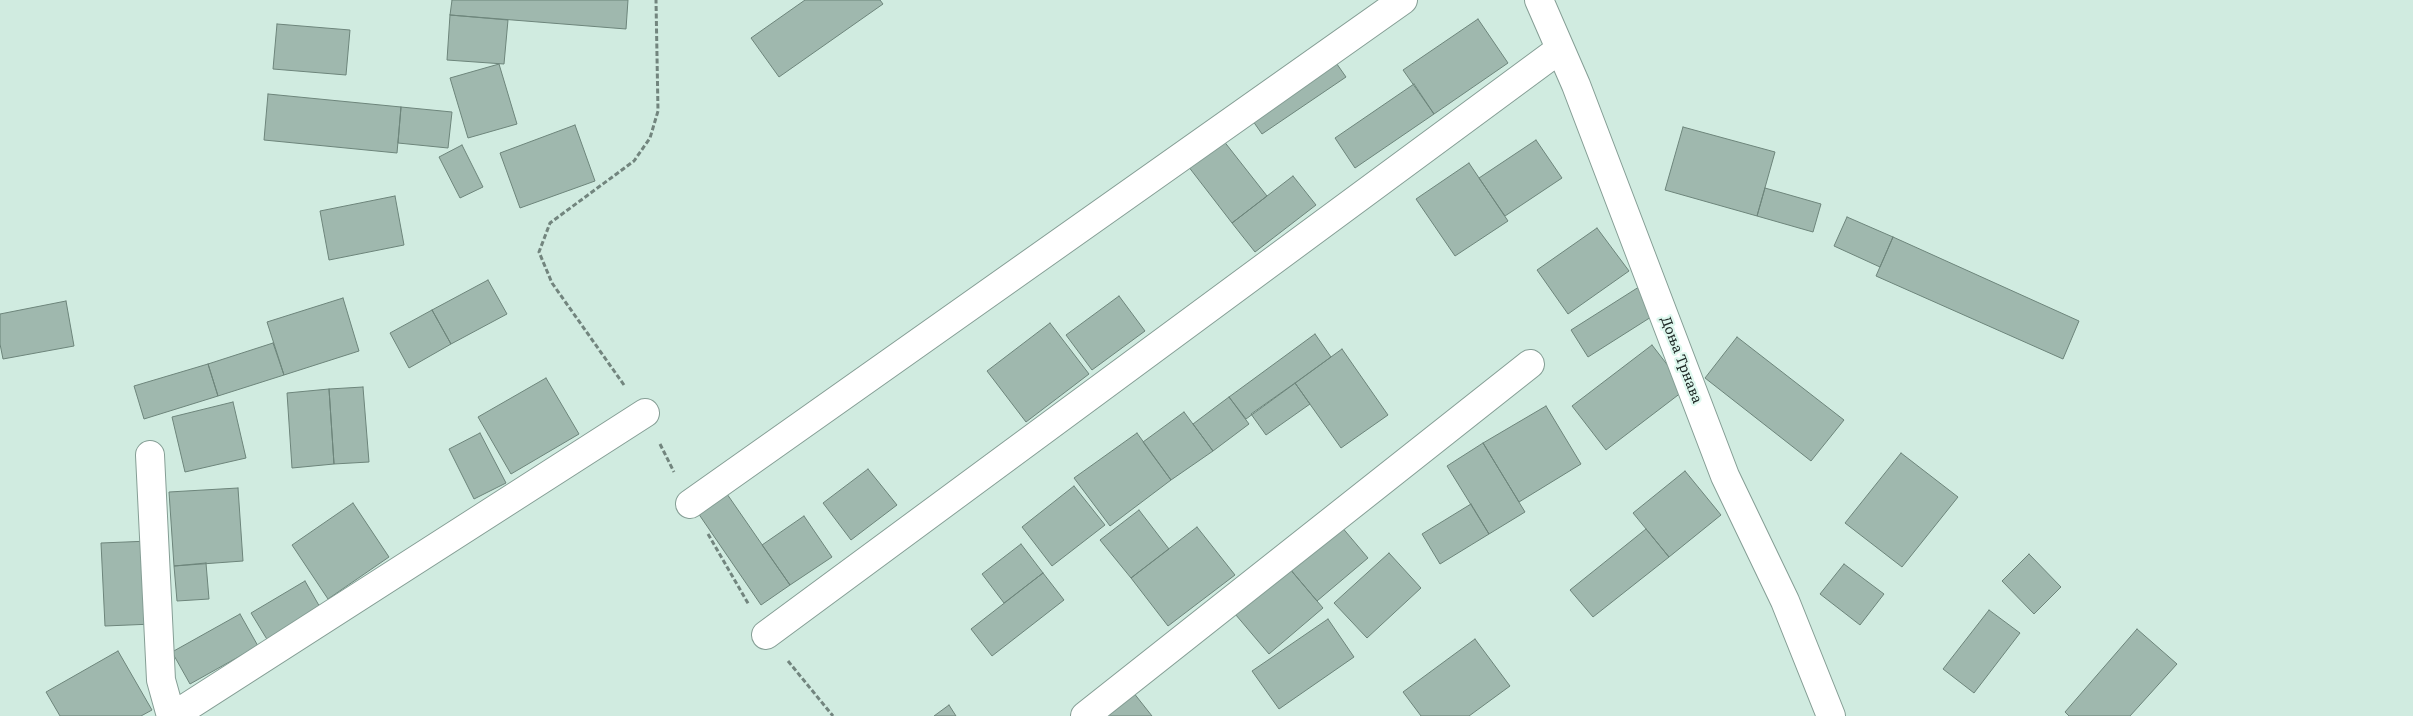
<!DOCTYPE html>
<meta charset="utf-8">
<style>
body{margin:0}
canvas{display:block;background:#d0ebe0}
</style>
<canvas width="2413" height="716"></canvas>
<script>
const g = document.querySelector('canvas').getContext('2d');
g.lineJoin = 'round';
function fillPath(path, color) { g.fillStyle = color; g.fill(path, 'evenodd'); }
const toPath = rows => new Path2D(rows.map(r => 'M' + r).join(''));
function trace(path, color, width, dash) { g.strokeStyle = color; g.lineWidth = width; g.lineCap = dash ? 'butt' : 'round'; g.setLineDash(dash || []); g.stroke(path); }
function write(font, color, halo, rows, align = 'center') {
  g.font = font + ' Literata,serif'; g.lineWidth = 4.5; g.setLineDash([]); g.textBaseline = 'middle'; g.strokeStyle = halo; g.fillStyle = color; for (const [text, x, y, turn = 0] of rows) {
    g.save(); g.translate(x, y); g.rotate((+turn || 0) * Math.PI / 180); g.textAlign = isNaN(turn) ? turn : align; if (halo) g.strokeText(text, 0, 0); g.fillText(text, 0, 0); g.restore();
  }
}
const building = toPath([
 [452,0,628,0,626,29,450,15,452,0],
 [805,0,880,0,883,4,779,77,751,38,805,0],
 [450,15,508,20,504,64,447,60,450,15],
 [1478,19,1508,63,1434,114,1403,70,1478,19],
 [277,24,350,30,346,75,273,69,277,24],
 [1332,57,1346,77,1262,134,1248,114,1332,57],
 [499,64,517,124,468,138,450,78,499,64],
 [1414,84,1434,114,1355,168,1335,138,1414,84],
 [268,94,401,107,397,153,264,140,268,94],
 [401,107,452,112,448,148,398,143,401,107],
 [575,125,595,181,520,208,500,153,575,125],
 [1683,127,1775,152,1757,216,1665,190,1683,127],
 [1223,140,1267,196,1232,223,1188,166,1223,140],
 [1536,140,1562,178,1505,216,1479,178,1536,140],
 [462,145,483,187,460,198,439,157,462,145],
 [1469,163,1508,221,1455,256,1416,199,1469,163],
 [1293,176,1316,205,1255,252,1232,223,1293,176],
 [1765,188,1821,204,1813,232,1757,216,1765,188],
 [395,196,404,245,329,260,320,211,395,196],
 [1847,217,1893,237,1880,267,1834,246,1847,217],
 [1597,228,1629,271,1568,314,1537,270,1597,228],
 [1893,237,2079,321,2063,359,1876,276,1893,237],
 [488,280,507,314,451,344,432,310,488,280],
 [1642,285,1659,312,1588,357,1571,330,1642,285],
 [1119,296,1145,331,1092,370,1066,335,1119,296],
 [343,298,359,351,284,375,267,322,343,298],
 [66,301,74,346,3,359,0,344,0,314,66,301],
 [432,310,451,344,409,368,390,333,432,310],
 [1050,323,1089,374,1026,422,987,371,1050,323],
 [1315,334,1331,357,1246,419,1229,397,1315,334],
 [1737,337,1844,420,1811,461,1705,378,1737,337],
 [273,343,284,375,218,396,208,364,273,343],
 [1652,345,1686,389,1606,450,1572,406,1652,345],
 [1342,349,1388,415,1341,448,1295,383,1342,349],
 [208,364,218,396,144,419,134,386,208,364],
 [546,378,579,434,511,474,478,417,546,378],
 [1295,383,1310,404,1266,435,1251,414,1295,383],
 [363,387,369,462,334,464,329,389,363,387],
 [329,389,334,464,292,468,287,393,329,389],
 [1229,397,1249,424,1213,451,1193,424,1229,397],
 [233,402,246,458,185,472,172,417,233,402],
 [1546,406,1581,464,1519,502,1483,443,1546,406],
 [1184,412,1213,451,1171,480,1143,442,1184,412],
 [480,433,506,483,474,499,449,449,480,433],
 [1137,433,1171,480,1110,526,1074,478,1137,433],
 [1483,443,1525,512,1489,534,1447,466,1483,443],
 [1901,453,1958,497,1902,567,1845,523,1901,453],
 [868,469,897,505,851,540,823,503,868,469],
 [1685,471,1721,515,1669,557,1633,513,1685,471],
 [1074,486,1105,525,1052,566,1022,527,1074,486],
 [238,488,243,561,174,566,169,492,238,488],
 [727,494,790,585,761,605,698,513,727,494],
 [353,503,389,557,328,599,292,545,353,503],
 [1471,504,1489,534,1440,564,1422,534,1471,504],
 [1139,510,1169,549,1131,578,1100,540,1139,510],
 [804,516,832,557,790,585,762,545,804,516],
 [1335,519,1368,558,1317,601,1284,562,1335,519],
 [1197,527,1235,575,1168,626,1131,578,1197,527],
 [1646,529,1669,557,1593,617,1570,590,1646,529],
 [150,541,153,624,105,626,101,543,150,541],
 [1021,544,1043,573,1004,603,982,574,1021,544],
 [1389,553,1421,588,1367,638,1334,603,1389,553],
 [2029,554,2061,587,2034,614,2002,581,2029,554],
 [1284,562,1323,608,1269,654,1230,608,1284,562],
 [206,563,209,599,177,601,174,566,206,563],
 [1844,564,1884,594,1860,625,1820,594,1844,564],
 [1043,573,1064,600,992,656,971,629,1043,573],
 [305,581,321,609,268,641,251,613,305,581],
 [1989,610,2020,633,1974,693,1943,669,1989,610],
 [240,614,258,646,190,684,172,652,240,614],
 [1328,619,1354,657,1279,709,1252,671,1328,619],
 [2137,629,2177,664,2130,716,2069,716,2065,712,2137,629],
 [1475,639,1510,686,1469,716,1421,716,1403,692,1475,639],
 [118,651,152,710,141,716,60,716,46,692,118,651],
 [1133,692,1152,716,1108,716,1106,713,1133,692],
 [949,705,956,716,934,716,949,705]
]);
const path = toPath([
 [624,385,552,283,539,252,550,223,634,161,650,138,658,111,656,0],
 [660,444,674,472],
 [708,534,749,605],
 [788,661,833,716]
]);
const minor = toPath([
 [1539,0,1576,85,1725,476,1785,601,1831,716],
 [150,455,161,680,171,716],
 [690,504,1403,0],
 [766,635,1560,49],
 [173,716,645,413],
 [1085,716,1530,364]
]);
const streetNames = [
 ["Доња Трнава",1681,360,69]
];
fillPath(building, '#9fb8ae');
trace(building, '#6d857b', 1);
trace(minor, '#859e95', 30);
trace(path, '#72857e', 3, [5, 2.5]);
trace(minor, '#fff', 28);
write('14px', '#1e2825', '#def8ee', streetNames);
</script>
